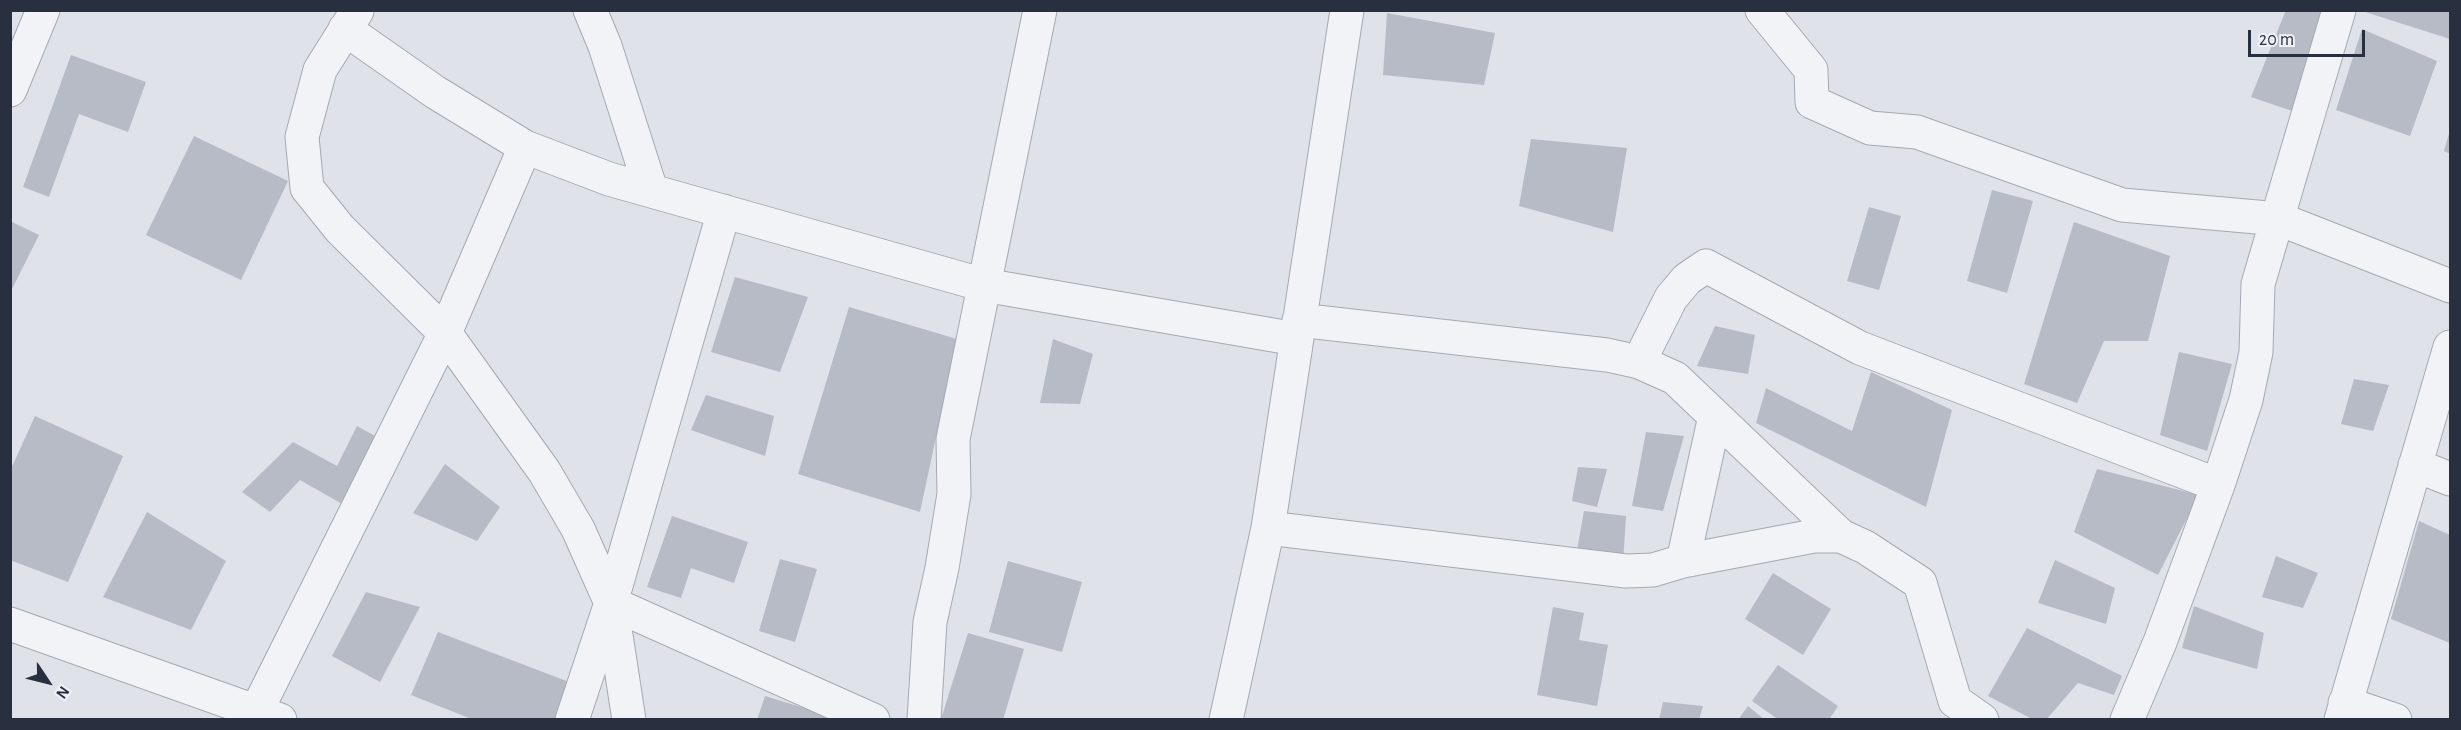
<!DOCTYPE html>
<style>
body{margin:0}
#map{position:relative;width:2461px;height:730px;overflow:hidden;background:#dfe2e9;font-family:"Alegreya Sans",sans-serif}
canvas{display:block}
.frame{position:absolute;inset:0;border:12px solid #283040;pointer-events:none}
.north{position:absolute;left:18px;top:652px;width:60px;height:60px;-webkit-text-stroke:4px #eff1f6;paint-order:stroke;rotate:125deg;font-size:16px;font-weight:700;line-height:24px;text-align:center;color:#283040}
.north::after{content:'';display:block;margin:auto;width:21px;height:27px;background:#283040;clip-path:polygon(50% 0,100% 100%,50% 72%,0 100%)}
.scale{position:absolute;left:2248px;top:30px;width:117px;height:27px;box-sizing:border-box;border:3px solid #283040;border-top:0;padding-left:8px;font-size:18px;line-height:21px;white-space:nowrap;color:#283040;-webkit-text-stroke:4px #eff1f6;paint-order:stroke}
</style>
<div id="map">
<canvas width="2461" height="730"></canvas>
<div class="frame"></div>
<div class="north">N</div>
<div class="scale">20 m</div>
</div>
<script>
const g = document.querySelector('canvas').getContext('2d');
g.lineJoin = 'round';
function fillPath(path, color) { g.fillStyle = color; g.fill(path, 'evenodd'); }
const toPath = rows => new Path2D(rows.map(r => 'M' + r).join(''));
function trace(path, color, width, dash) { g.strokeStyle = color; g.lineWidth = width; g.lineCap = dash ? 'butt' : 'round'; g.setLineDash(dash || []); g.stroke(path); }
const building = toPath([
 [2286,10,2321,12,2292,111,2251,97],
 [2359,10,2450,10,2450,39],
 [1387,13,1495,33,1484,85,1383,75],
 [2362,29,2437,61,2410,136,2336,110],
 [71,55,146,82,128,132,79,114,49,197,23,187],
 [2450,130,2450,154,2444,151],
 [194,136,288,181,241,280,146,235],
 [1531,139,1627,148,1613,232,1519,206],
 [1992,190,2033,201,2007,293,1967,281],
 [1869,207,1901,216,1879,290,1847,281],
 [10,221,39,235,10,293],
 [2074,222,2170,256,2148,341,2104,341,2077,403,2024,384],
 [735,277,808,297,780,372,711,352],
 [849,307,957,339,920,512,798,474],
 [1715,326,1755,335,1748,374,1697,366],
 [1053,339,1093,354,1080,404,1040,403],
 [2179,352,2232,364,2207,451,2160,435],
 [1871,372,1952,410,1926,507,1756,423,1766,388,1852,431],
 [2354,379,2389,385,2373,431,2341,424],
 [706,395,774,416,765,456,691,430],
 [35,416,123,456,68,582,10,560,10,471],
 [357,426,386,442,351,509,300,480,270,512,242,492,293,442,337,466],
 [1646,432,1684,436,1663,511,1632,506],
 [445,464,500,507,477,541,413,513],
 [1578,467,1607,469,1597,507,1572,501],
 [2097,469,2199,495,2158,575,2074,532],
 [1584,511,1626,516,1623,563,1577,550],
 [147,512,226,561,191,630,103,597],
 [672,516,748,542,734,583,691,568,681,598,647,587],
 [2419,521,2450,535,2450,643,2391,619],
 [2276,556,2318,573,2303,608,2262,597],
 [780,559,817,569,795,642,759,631],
 [2055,560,2115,588,2106,624,2038,603],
 [1008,561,1082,582,1062,652,989,632],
 [1773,573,1831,609,1803,655,1745,619],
 [366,592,420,607,380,682,332,656],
 [2194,606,2264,633,2257,669,2182,648],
 [1553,607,1584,613,1579,640,1608,645,1597,706,1537,695],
 [2027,628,2122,676,2114,695,2078,683,2046,720,2034,720,1988,696],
 [438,632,577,685,563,720,474,720,411,695],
 [968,633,1024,649,1003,720,941,719],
 [1778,665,1838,706,1829,720,1779,720,1752,701],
 [765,696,840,719,840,720,757,720],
 [1663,702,1703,706,1699,720,1659,720],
 [1748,706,1765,720,1738,720]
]);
const minor = toPath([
 [590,10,605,46,651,190],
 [1762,10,1811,70,1812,102,1870,128,1917,132,2122,205,2279,219,2450,286],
 [357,11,320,70,302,137,307,188,340,229,445,333,544,471,578,529,611,603,629,720],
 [345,29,435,92,525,147,609,179,984,285,1296,339],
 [10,90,43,10],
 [1299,320,1607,355,1639,362,1675,378,1841,536,1865,547,1920,583,1955,701,1982,720],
 [1639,362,1671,298,1687,279,1706,266,1860,348,2218,485],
 [2415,465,2450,479],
 [1268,528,1626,571,1653,570,1683,561,1814,536,1841,536],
 [1683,561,1715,416],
 [611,603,873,720],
 [10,624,280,720],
 [2345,703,2395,720],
 [256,712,445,333,525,147],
 [572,720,611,603,724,211],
 [924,720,930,622,942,568,954,494,953,439,1040,10],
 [1226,720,1268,528,1347,10],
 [2127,720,2160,642,2218,485,2246,400,2256,352,2258,284,2339,10],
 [2341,720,2450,347]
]);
fillPath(building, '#b6bbc5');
trace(minor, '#a4a9b3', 35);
trace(minor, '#f2f3f7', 33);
</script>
